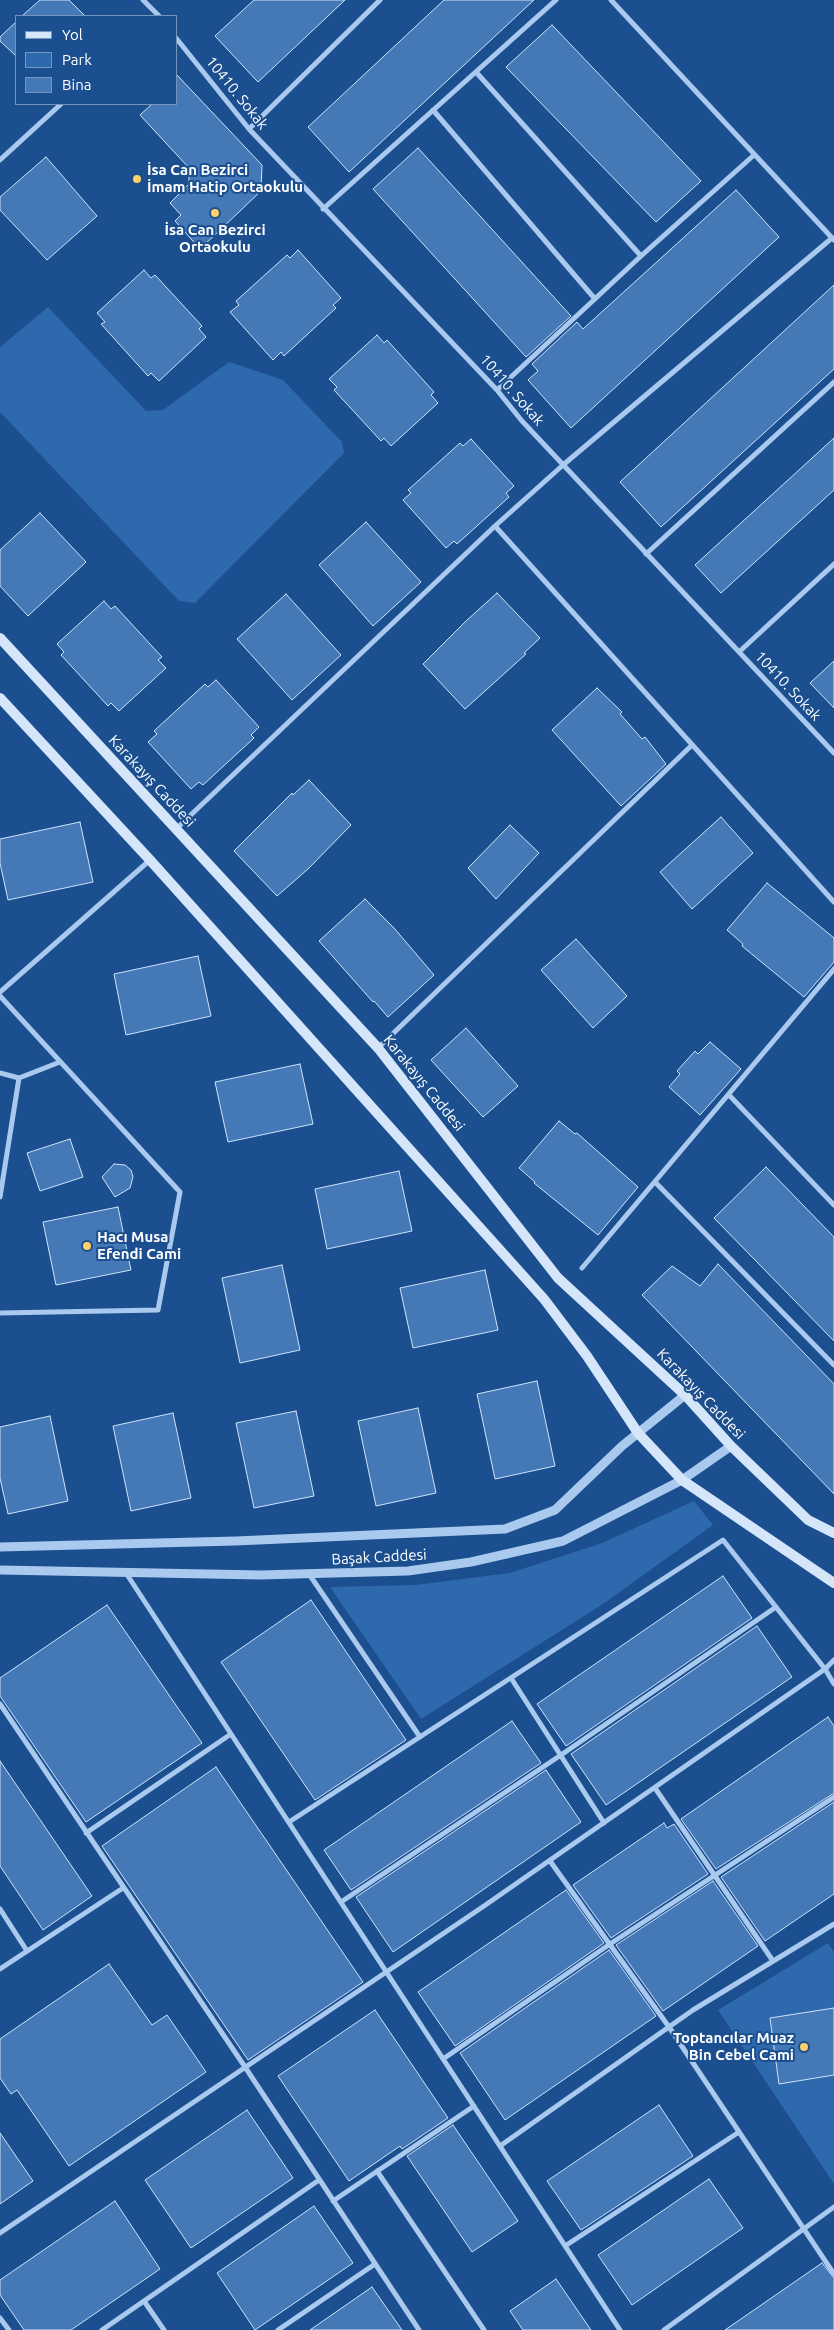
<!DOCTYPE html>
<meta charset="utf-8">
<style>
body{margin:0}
#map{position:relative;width:834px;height:2330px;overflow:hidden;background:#1b4f8f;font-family:Ubuntu,sans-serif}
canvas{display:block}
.legend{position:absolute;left:15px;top:15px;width:162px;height:90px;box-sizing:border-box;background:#1b4f8f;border:1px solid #7695bc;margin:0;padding:6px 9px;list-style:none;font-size:15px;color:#fff}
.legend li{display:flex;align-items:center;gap:10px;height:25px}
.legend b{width:25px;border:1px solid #7695bc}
</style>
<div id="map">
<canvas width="834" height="2330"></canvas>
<ul class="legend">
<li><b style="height:6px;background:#d6e6fa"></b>Yol</li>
<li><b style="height:14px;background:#2e69ad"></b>Park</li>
<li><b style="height:14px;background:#4478b7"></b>Bina</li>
</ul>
</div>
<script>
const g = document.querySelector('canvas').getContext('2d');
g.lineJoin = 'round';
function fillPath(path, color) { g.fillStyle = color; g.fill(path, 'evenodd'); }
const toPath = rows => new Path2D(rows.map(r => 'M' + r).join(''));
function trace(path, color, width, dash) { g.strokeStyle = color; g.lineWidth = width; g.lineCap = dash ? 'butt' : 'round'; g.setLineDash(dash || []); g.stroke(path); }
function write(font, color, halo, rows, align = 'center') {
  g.font = font + ' Ubuntu,sans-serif'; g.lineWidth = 4; g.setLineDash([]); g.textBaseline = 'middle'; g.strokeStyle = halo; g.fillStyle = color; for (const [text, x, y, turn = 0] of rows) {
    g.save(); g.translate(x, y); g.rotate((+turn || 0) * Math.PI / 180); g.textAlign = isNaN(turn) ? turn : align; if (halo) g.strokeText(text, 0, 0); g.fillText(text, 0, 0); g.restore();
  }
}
const green = toPath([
 [48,307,146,411,163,410,229,362,283,380,342,442,344,453,195,603,179,601,0,412,0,347],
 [694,1501,713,1525,603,1604,421,1719,330,1587,415,1585,510,1573,602,1543],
 [828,1943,834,1952,834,2184,718,2010]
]);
const building = toPath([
 [40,0,69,0,85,16,22,16,40,0],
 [254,0,345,0,258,82,215,36,254,0],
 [444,0,534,0,349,172,308,127,444,0],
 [16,22,16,56,0,41,0,37,16,22],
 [552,25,701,181,656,222,506,67,552,25],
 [176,74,262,165,261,191,200,249,175,221,181,215,170,203,189,184,189,168,140,115,152,104,176,104,176,74],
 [418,148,571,316,526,357,373,189,418,148],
 [46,157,97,216,47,260,0,210,0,197,46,157],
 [736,190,779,237,571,428,528,380,538,371,532,364,577,322,583,329,736,190],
 [298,250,341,298,333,305,336,308,284,356,281,352,273,360,230,312,239,305,236,301,287,255,290,258,298,250],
 [144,270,151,278,155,275,202,326,199,329,206,337,159,381,151,373,148,376,101,324,105,322,97,313,144,270],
 [834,285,834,369,661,527,620,482,834,285],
 [377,335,384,343,387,340,434,392,431,395,438,403,391,446,384,438,381,441,334,390,337,387,329,379,377,335],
 [834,438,834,490,721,593,695,565,834,438],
 [471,439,514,486,506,493,509,497,457,544,454,541,446,548,403,500,411,493,408,490,460,443,463,446,471,439],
 [40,513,86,562,28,616,0,586,0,550,40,513],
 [366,522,421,582,373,626,319,565,366,522],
 [497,593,540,638,524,653,526,654,465,709,423,664,466,621,497,593],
 [286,594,341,655,292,700,237,639,286,594],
 [104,601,111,609,115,606,162,657,158,660,166,668,119,711,111,703,108,706,61,655,64,652,57,644,104,601],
 [834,661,834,708,810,683,834,661],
 [216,680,259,727,251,735,254,738,203,785,199,782,191,789,148,742,157,734,154,731,205,684,208,687,216,680],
 [597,688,622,712,620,714,642,739,645,737,666,764,621,806,552,730,597,688],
 [309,780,351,825,308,869,277,896,234,851,292,793,293,795,309,780],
 [721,817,753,853,692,909,660,872,721,817],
 [80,822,93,882,8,900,0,863,0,839,80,822],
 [510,825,539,853,496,899,468,868,510,825],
 [767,883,834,938,834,962,804,997,742,946,743,944,727,930,767,883],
 [365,899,394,928,434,975,388,1017,374,1001,373,1002,319,941,365,899],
 [576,939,627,996,593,1028,541,970,576,939],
 [198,956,211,1016,126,1035,114,974,198,956],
 [466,1028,518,1086,483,1117,431,1060,466,1028],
 [710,1042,741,1069,700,1115,669,1087,680,1074,677,1071,695,1051,698,1054,710,1042],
 [300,1064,313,1124,228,1142,215,1082,300,1064],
 [559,1121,575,1134,577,1133,638,1187,598,1235,534,1183,535,1182,519,1168,559,1121],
 [70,1139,83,1177,40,1191,27,1153,70,1139],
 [114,1164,125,1165,131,1170,133,1177,130,1188,115,1197,102,1177,114,1164],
 [766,1167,834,1237,834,1341,714,1218,766,1167],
 [399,1171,412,1231,327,1249,315,1189,399,1171],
 [118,1207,131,1270,56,1285,43,1222,118,1207],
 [718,1264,834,1384,834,1494,642,1295,672,1266,700,1286,718,1264],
 [282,1265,300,1350,240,1363,222,1278,282,1265],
 [485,1270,498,1330,413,1348,400,1288,485,1270],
 [537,1381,555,1466,495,1479,477,1394,537,1381],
 [418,1408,436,1493,376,1506,358,1421,418,1408],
 [296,1411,314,1496,254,1508,236,1423,296,1411],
 [173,1413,191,1498,131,1511,113,1426,173,1413],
 [50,1416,68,1501,8,1514,0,1478,0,1427,50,1416],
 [723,1576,752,1618,566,1746,537,1704,723,1576],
 [311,1600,406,1740,315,1800,221,1662,311,1600],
 [107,1605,202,1743,86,1822,0,1696,0,1678,107,1605],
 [757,1626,792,1677,606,1805,571,1754,757,1626],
 [828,1717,834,1726,834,1793,716,1869,681,1819,828,1717],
 [512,1721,541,1763,351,1890,324,1850,512,1721],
 [0,1761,92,1896,43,1930,0,1866,0,1761],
 [216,1767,363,1982,248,2060,102,1846,216,1767],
 [546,1770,581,1822,393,1952,356,1897,546,1770],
 [834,1802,834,1894,765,1941,721,1877,834,1802],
 [664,1823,667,1828,674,1824,708,1874,611,1938,573,1885,664,1823],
 [713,1881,758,1946,663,2011,616,1945,713,1881],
 [566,1890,604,1943,455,2046,418,1992,566,1890],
 [609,1950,656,2016,505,2120,460,2053,609,1950],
 [109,1964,152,2025,167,2015,206,2072,69,2166,17,2090,11,2094,0,2078,0,2039,109,1964],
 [834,2008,834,2075,779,2084,770,2018,834,2008],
 [375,2010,448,2118,402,2149,400,2146,349,2181,278,2076,375,2010],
 [659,2105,693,2156,581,2230,547,2181,659,2105],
 [247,2110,293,2178,191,2248,145,2180,247,2110],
 [453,2125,518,2221,472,2252,407,2156,453,2125],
 [0,2133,33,2181,0,2204,0,2133],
 [709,2179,743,2228,632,2305,598,2255,709,2179],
 [115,2201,160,2269,71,2330,24,2330,0,2295,0,2280,115,2201],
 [314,2206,353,2263,255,2330,217,2273,314,2206],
 [822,2263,834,2278,834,2330,725,2330,822,2263],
 [556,2279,591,2330,523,2330,510,2311,556,2279],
 [372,2287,402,2330,310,2330,372,2287]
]);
const minor = toPath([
 [143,0,159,16],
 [611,0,834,240],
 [176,38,249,129,497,390,522,421,834,753],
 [476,72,641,256],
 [433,110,595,299],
 [249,129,380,0],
 [0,160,61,104],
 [323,209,556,0],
 [497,390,641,256,754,155],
 [495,526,834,902],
 [646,554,834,382],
 [739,652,834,564],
 [176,829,495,526,563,465,832,238],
 [0,992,150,860],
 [0,996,180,1192,158,1310,0,1313],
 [378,1048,692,745],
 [0,1073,19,1078,60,1062],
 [729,1095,834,1205],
 [656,1183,834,1365],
 [0,1197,19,1078],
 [582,1268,834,969],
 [126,1573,620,2330],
 [309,1574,420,1737],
 [511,1678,604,1823],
 [0,1704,245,2067,419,2330],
 [655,1788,773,1961],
 [289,1822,723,1540,825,1669,834,1684],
 [86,1833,231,1734],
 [550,1861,669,2027,834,2274],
 [341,1902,561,1755,776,1607],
 [0,1909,27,1951],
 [0,1969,123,1888],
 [443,2059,610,1944,834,1797],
 [500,2146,693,2010,834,1924],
 [377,2171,484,2330],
 [333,2201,474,2106],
 [0,2233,484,1906,825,1669,834,1660],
 [565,2246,739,2132],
 [144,2301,164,2330],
 [0,2318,9,2330],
 [102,2330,319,2180],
 [278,2330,375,2264],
 [664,2330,834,2207]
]);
const tertiary = toPath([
 [0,1547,236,1541,505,1529,555,1510,622,1446,685,1395],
 [0,1570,260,1575,408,1571,471,1562,563,1541,682,1480,731,1446]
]);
const secondary = toPath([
 [0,638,378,1048,558,1278,685,1395,731,1446,808,1520,834,1533],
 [0,698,150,860,544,1299,587,1356,638,1433,682,1480,834,1583]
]);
const markers = [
 [137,179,5,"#ffd166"],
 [215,213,5,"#ffd166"],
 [87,1246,5,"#ffd166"],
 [804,2047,5,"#ffd166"]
];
const streetNames = [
 ["10410. Sokak",237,93,51],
 ["10410. Sokak",512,390,49],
 ["10410. Sokak",788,686,47],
 ["Karakayış Caddesi",152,781,47],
 ["Karakayış Caddesi",424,1083,51],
 ["Karakayış Caddesi",701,1394,46],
 ["Başak Caddesi",379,1557,-3]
];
const poiNames = [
 ["İsa Can Bezirci",147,170],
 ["İmam Hatip Ortaokulu",147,187],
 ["İsa Can Bezirci",215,230,"center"],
 ["Ortaokulu",215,247,"center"],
 ["Hacı Musa",97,1237],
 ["Efendi Cami",97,1254],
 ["Toptancılar Muaz",794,2038,"right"],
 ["Bin Cebel Cami",794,2055,"right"]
];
fillPath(green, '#2e69ad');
fillPath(building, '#4478b7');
trace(building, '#cfe3fa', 1);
trace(minor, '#a9c9ee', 5);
trace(tertiary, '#a9c9ee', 9);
trace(secondary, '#d6e6fa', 10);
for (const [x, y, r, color] of markers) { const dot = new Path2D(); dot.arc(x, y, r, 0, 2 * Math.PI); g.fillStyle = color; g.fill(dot); trace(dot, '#1b4f8f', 2); }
write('15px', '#fff', '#1b4f8f', streetNames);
write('bold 15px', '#fff', '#1b4f8f', poiNames, 'left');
</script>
